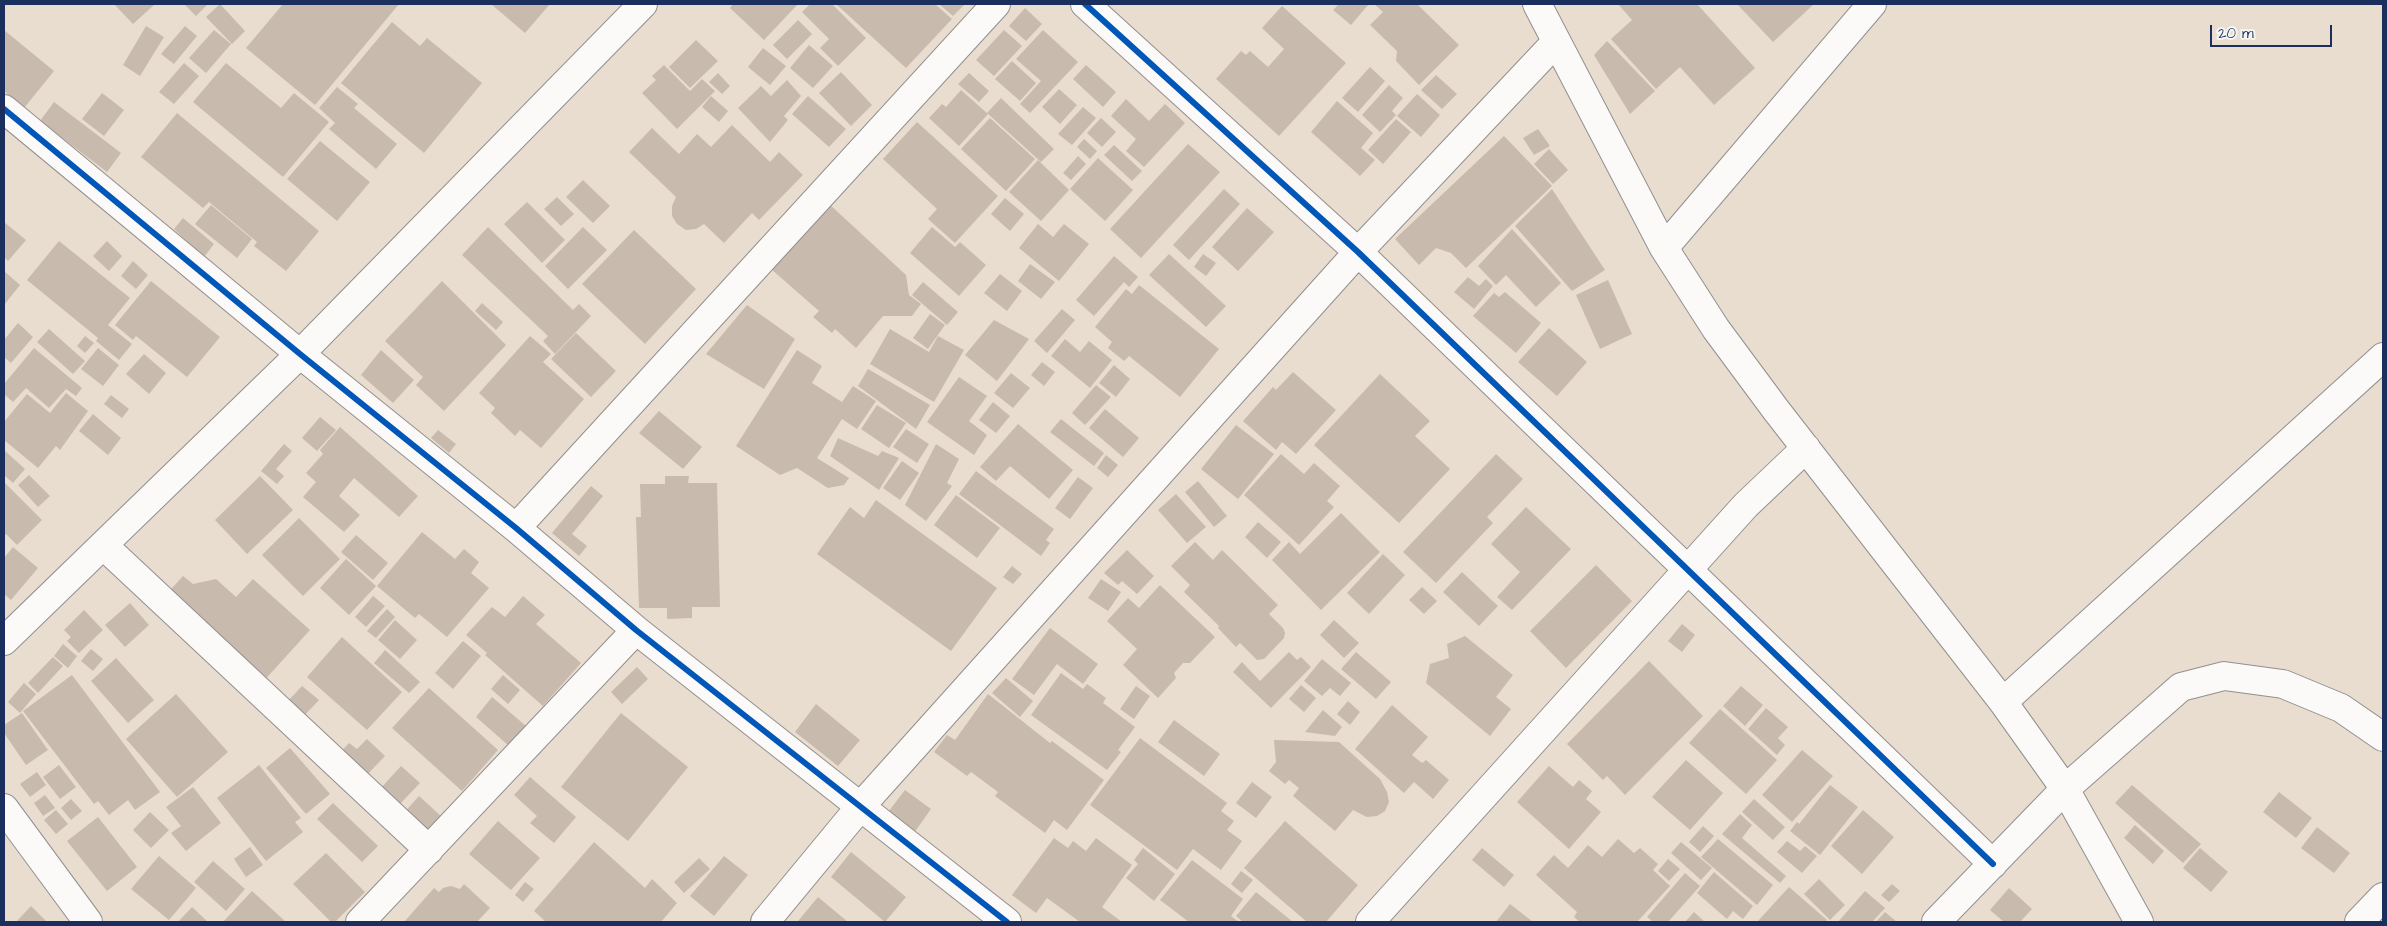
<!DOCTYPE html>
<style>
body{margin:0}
#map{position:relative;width:2387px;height:926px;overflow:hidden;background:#e8ddce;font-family:"Architects Daughter",sans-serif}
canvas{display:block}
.frame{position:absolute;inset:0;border:5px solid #1b2f5e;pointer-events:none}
.scale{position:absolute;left:2210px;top:25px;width:122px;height:22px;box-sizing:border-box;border:2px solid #1b2f5e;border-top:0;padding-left:6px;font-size:15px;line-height:18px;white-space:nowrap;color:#1b2f5e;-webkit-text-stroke:4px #f6f6f2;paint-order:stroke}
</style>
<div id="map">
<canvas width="2387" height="926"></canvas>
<div class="frame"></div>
<div class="scale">20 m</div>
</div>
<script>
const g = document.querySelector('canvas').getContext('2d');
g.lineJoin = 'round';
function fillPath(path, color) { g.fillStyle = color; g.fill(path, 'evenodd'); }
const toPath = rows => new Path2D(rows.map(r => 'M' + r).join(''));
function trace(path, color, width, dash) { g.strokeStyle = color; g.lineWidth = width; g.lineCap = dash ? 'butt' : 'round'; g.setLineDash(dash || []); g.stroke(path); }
const building = toPath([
 [114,4,155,4,133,24],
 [184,4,208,4,196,16],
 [220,4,245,31,232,44,206,17],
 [283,4,399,4,315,105,246,48],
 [491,4,550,4,525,33],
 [733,4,798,4,764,40,730,8],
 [810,4,832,4,866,38,838,66,820,48,829,39,802,12],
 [836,4,935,4,952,19,906,68],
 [939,4,965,4,953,16],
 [1339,4,1369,4,1351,25,1333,10],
 [1374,4,1417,4,1459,45,1419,85,1396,61,1397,51,1370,25,1383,12],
 [1618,4,1697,4,1755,68,1714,105,1680,67,1656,89,1611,39,1632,20],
 [1737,4,1814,4,1773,42],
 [1282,6,1346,63,1279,136,1216,79,1241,51,1246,55,1250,51,1268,67,1284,49,1262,28],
 [1025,8,1042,24,1026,41,1009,26],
 [798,20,812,34,787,59,773,45],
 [392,22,420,46,427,38,482,83,424,153,341,83],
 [146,26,164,37,140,76,123,65],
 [185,26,197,36,174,64,161,54],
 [4,30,54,71,24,108,4,91],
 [214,30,231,44,206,73,189,58],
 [1004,30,1022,46,994,76,976,60],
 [1043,30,1078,62,1030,113,1020,104,1041,81,1016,59],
 [696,40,718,61,690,88,669,67],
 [1607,41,1655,91,1630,114,1594,55],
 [809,45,833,66,813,88,790,68],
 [763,48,786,66,770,85,748,67],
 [1012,61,1036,83,1020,101,995,79],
 [184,63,199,76,174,104,159,92],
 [226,63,281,108,294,93,329,122,283,177,193,102],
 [664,65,690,91,702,79,715,91,677,129,642,93,656,80,652,76],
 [1086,65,1116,92,1103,107,1073,79],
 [1370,67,1385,81,1358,112,1342,98],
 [841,72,872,105,851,126,819,93],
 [718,73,730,86,722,94,709,82],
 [969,73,989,91,979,102,958,84],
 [1436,75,1457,94,1442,109,1421,90],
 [787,80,801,96,784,116,788,120,770,142,738,108,761,86,771,96],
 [1389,85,1403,98,1392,111,1396,115,1380,132,1362,115],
 [337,87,358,104,354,108,397,144,376,169,329,129,335,123,319,108],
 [1059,89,1077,105,1060,124,1042,107],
 [961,90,988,114,959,146,929,118,942,104,946,107],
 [102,93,124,110,104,136,82,119],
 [1417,94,1440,115,1421,137,1397,116],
 [711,96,728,111,719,122,702,107],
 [808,96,846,129,829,147,792,114],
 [1001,98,1054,149,1041,162,987,113],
 [1126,99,1149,121,1165,104,1185,123,1144,167,1126,151,1136,139,1111,116],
 [1337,101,1373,133,1361,148,1375,160,1360,176,1311,132],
 [54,102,121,153,107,172,40,121],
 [1083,107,1096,118,1072,145,1058,134],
 [177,113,319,231,286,271,254,246,257,242,209,202,203,208,141,157],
 [990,118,1035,159,1006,191,961,149],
 [1101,118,1116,132,1102,147,1087,133],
 [1396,119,1411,132,1383,164,1368,150],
 [917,122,998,196,955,243,928,219,937,209,883,159],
 [732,125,770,162,779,152,803,175,759,220,752,213,724,243,704,224,696,229,686,230,677,224,672,216,672,206,676,197,629,152,652,128,679,154,697,134,711,147],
 [1538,129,1550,146,1534,155,1523,138],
 [1504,136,1552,186,1466,268,1451,253,1436,248,1419,265,1395,239],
 [1084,139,1097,151,1090,159,1077,147],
 [320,141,370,182,337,221,287,179],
 [1188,144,1220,172,1141,258,1110,229],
 [1114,145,1142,171,1132,181,1104,155],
 [1549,149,1568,170,1553,184,1534,164],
 [1078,156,1086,164,1071,180,1063,173],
 [1098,158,1133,190,1105,221,1070,189],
 [1038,160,1069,190,1041,221,1009,192],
 [583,180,610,206,593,223,566,197],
 [1224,189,1240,204,1189,260,1173,245],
 [1552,189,1605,270,1572,291,1515,226],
 [557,197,574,214,561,226,544,209],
 [1005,198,1024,214,1010,231,991,214],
 [527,202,565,240,542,263,504,224],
 [828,203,906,275,909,295,921,304,912,316,883,316,856,348,835,329,832,333,813,317,819,311,771,269],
 [211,205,252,239,237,258,195,224],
 [1247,208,1274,232,1238,271,1212,247],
 [183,218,214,244,204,257,174,229],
 [4,222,26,240,8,261,4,257],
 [1038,224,1053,237,1064,224,1089,244,1059,281,1019,248],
 [488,227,573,310,579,304,591,316,555,354,543,341,548,336,462,255],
 [583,227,607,250,568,289,545,266],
 [932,227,955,247,960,242,986,265,959,296,910,253],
 [1512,229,1561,283,1536,307,1506,275,1496,285,1478,266],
 [634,230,696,289,645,344,582,284],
 [59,241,130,298,108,325,132,344,119,360,96,341,98,338,27,280],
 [107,241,122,256,109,271,93,256],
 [1169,254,1226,306,1206,327,1149,275],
 [1203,254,1216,263,1206,276,1194,267],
 [1114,256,1138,277,1129,287,1124,282,1094,316,1076,300],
 [133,261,148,275,136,289,121,276],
 [1030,264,1055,282,1041,299,1018,281],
 [4,271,20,285,4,305],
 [1000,274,1022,291,1007,311,984,293],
 [1468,277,1479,286,1486,279,1493,286,1474,309,1454,292],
 [1608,280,1632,334,1600,349,1576,295],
 [151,281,220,337,187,377,136,336,133,340,115,325],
 [442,281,506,345,444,411,416,385,423,377,385,341],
 [923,282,958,312,947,325,912,295],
 [1139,285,1219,349,1180,397,1129,356,1124,361,1108,348,1112,342,1095,327,1126,289,1132,294],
 [1505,292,1541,323,1516,353,1473,316,1494,293,1499,297],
 [482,303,503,322,496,330,475,311],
 [747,305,795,339,764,389,706,354],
 [1062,309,1075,320,1047,353,1034,341],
 [930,314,945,325,928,349,913,338],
 [994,320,1029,339,997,381,965,355],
 [18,323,33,337,11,363,4,357,4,340],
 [1549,328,1587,362,1557,396,1518,362],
 [49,329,85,361,73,374,37,342],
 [890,329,929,352,938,336,964,350,934,402,870,364],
 [576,333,616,371,591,397,551,359],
 [85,336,94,343,85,353,77,346],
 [530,336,551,354,543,362,584,399,541,448,520,430,515,436,491,413,495,408,479,393],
 [1065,339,1080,352,1089,341,1112,360,1090,388,1051,356],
 [34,348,82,388,76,396,66,389,49,408,26,388,13,402,4,394,4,384],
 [98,348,119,365,103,386,81,369],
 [381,350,414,380,393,403,361,375],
 [797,350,822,366,812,383,842,402,853,386,876,401,857,429,842,419,817,458,849,478,844,485,828,488,797,468,780,475,736,446],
 [144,354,166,373,149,394,126,374],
 [1042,362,1055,372,1044,386,1031,375],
 [1114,365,1130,379,1116,397,1099,383],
 [868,369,930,405,916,429,858,386],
 [1293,372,1336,410,1296,454,1282,442,1276,450,1243,421,1273,387,1276,390],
 [1011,373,1030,388,1013,408,994,393],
 [1380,374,1430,421,1415,436,1450,469,1399,523,1314,445],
 [959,377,987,396,969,421,987,435,974,455,927,422],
 [1096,385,1111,397,1085,425,1072,413],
 [66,393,88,411,60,450,56,446,38,468,4,440,4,422,27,394,50,413],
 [111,395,129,409,122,418,104,404],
 [993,402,1010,416,996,433,979,420],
 [877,405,906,423,889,448,861,429],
 [1105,409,1139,438,1123,457,1089,428],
 [659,411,702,447,683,469,639,433],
 [93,414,121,438,108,455,79,431],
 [320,417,336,430,317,451,302,438],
 [1061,419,1104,453,1094,466,1050,432],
 [1018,424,1073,470,1049,499,1010,466,996,481,980,467],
 [1236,425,1274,454,1238,499,1201,469],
 [340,427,418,496,399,517,354,478,339,496,360,515,344,532,303,497,316,482,306,473,323,454,320,450],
 [906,429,929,444,917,463,893,447],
 [438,430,456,444,449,453,431,438],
 [838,438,878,456,882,451,899,458,879,490,830,456],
 [284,444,292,451,276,469,284,476,277,484,261,471],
 [936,444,959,459,947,483,952,486,926,521,905,505],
 [4,450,25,469,13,483,4,475],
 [1281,454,1304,474,1314,463,1340,486,1327,501,1334,507,1299,545,1244,495],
 [1496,454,1523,479,1487,517,1493,523,1436,583,1403,552],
 [1106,455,1118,465,1108,477,1097,468],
 [902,461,919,473,900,500,883,488],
 [976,471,1054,529,1046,540,1050,543,1041,556,959,494],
 [29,475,50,496,38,507,18,485],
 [260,476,293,510,247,554,215,520],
 [665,476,689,476,688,483,717,483,720,607,692,607,692,618,667,619,667,608,639,608,636,517,641,517,640,484,665,484],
 [1078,477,1093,488,1070,519,1055,508],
 [1198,481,1227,516,1214,527,1185,492],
 [4,482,42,520,17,545,6,534,4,537],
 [591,486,603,496,572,534,587,546,579,556,552,533],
 [1176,494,1206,527,1187,543,1158,510],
 [956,495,1000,528,977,558,934,525],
 [876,500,997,588,951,651,817,554,850,507,864,518],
 [1526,507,1571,549,1512,610,1497,597,1520,572,1491,544],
 [1341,513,1380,552,1321,610,1272,560,1289,542,1300,554],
 [299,518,340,559,303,596,262,555],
 [1258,522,1281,542,1267,558,1245,537],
 [422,532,455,559,464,549,479,562,471,573,489,588,447,637,419,614,415,618,377,586],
 [356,535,388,563,373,580,341,552],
 [1195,542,1213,560,1222,550,1278,605,1269,614,1283,628,1285,633,1284,638,1264,659,1257,660,1240,643,1236,647,1218,628,1219,626,1184,592,1190,585,1171,566],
 [13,547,38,568,11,600,4,594,4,558],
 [1127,550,1154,576,1137,594,1122,581,1118,585,1104,573],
 [1383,554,1405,575,1369,614,1347,593],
 [346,559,376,586,349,615,320,588],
 [1596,565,1632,601,1566,668,1530,631],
 [1012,566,1022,574,1013,584,1003,577],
 [1462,572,1498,606,1479,626,1443,592],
 [183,576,193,584,216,579,236,597,253,579,310,630,261,684,164,597],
 [1101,579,1121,592,1108,611,1088,598],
 [1160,585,1215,637,1190,663,1183,663,1174,673,1176,678,1158,698,1123,665,1137,649,1107,621,1128,598,1139,608],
 [1422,587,1437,601,1424,614,1409,600],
 [373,596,385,606,366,627,355,617],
 [523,596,545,615,536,624,581,663,543,706,485,655,487,653,466,635,492,607,505,617],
 [130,603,149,625,125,647,105,625],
 [387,609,395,617,376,638,367,631],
 [84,610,103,630,79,653,67,641,71,637,64,630],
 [395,620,417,640,400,659,378,640],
 [1334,620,1359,643,1344,658,1320,635],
 [1682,624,1695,635,1682,652,1668,641],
 [1050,628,1098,664,1083,684,1057,664,1034,695,1012,679],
 [1465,636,1513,675,1496,697,1511,709,1490,736,1426,683,1430,664,1449,658,1447,644],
 [342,637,402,692,367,730,307,677],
 [463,641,481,656,453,689,435,673],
 [63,644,77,656,68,668,54,656],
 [91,649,103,659,93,671,81,661],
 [385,650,420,682,409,693,374,663],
 [1289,652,1297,660,1301,657,1311,667,1271,708,1233,672,1242,662,1260,681],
 [1356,652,1391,682,1376,699,1341,669],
 [53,657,63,666,38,693,28,683],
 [116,658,154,700,128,723,91,681],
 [1322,659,1351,683,1340,696,1330,688,1322,696,1304,681],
 [1649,661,1703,716,1625,795,1607,776,1603,780,1567,744],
 [637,667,648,679,622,704,611,692],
 [1061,673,1083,689,1087,684,1106,698,1103,703,1135,727,1118,750,1121,752,1107,770,1031,715],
 [72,675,160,792,135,810,128,800,109,815,98,801,94,804,23,711],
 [503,675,520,690,508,704,491,689],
 [1006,678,1033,701,1020,717,992,693],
 [24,683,36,694,20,713,8,702],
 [1301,685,1316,698,1304,712,1289,699],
 [302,686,319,700,302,718,286,703],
 [1136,686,1150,696,1134,719,1120,709],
 [1741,686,1763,705,1745,726,1723,706],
 [429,688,498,750,462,791,392,728],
 [176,694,228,752,177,797,126,739],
 [988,694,1050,743,1052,741,1104,780,1067,830,1054,820,1045,833,995,796,998,792,971,772,967,776,934,752,947,735,955,740],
 [492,697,526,726,509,746,476,717],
 [1348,701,1360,712,1350,725,1337,714],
 [816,704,860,740,838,766,795,732],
 [1392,705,1428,737,1412,755,1422,763,1426,760,1449,780,1433,799,1414,782,1404,793,1355,749],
 [1766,708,1788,727,1778,738,1785,745,1777,755,1748,729],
 [1720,709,1777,760,1746,794,1689,743],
 [1323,710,1342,727,1335,736,1305,732],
 [22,713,48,750,26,765,4,733,4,725],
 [621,713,688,767,628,841,561,787],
 [1174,720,1220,754,1204,776,1158,742],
 [1140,738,1227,803,1221,811,1234,821,1227,830,1242,841,1221,870,1193,849,1177,870,1090,805],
 [367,739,385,756,363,779,338,755,349,743,357,749],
 [1274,740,1339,742,1380,779,1387,792,1389,802,1385,811,1377,816,1367,817,1353,810,1335,831,1293,796,1299,788,1289,780,1285,784,1269,771,1276,762],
 [290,748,330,794,306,814,266,768],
 [1802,750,1833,776,1792,822,1762,795],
 [1686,760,1723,793,1690,830,1652,797],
 [59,765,76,787,60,799,43,777],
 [259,765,301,818,295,822,303,832,266,861,217,798],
 [401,766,420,783,399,805,380,789],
 [1549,766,1573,787,1579,780,1592,791,1586,799,1601,812,1569,849,1517,802],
 [37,772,46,785,30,797,20,784],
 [530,777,576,817,554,843,530,823,537,816,514,795],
 [1252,782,1272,797,1256,818,1236,803],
 [1830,785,1858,807,1820,855,1790,831,1797,822,1799,824],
 [2132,785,2201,844,2183,863,2115,803],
 [193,787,221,823,186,851,171,833,181,826,166,807],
 [905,790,931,809,909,840,882,820],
 [2279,792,2312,818,2296,838,2263,812],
 [45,795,55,808,43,816,34,803],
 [419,796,442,817,425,836,402,815],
 [71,799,82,811,71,820,61,808],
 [1754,799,1785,827,1773,840,1742,812],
 [333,803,378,846,362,862,317,819],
 [56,810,68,824,56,834,44,820],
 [1863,810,1894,837,1862,874,1831,846],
 [150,812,169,830,151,848,133,830],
 [1740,814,1752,825,1742,838,1786,876,1780,883,1722,834],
 [98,817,137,867,107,891,67,841],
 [498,821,540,858,511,890,469,854],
 [1285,821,1358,885,1326,922,1307,922,1244,868],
 [2135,825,2164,851,2153,864,2124,838],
 [1703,826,1714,836,1700,852,1689,842],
 [2317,827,2350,853,2334,873,2301,848],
 [1054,838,1068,848,1073,841,1086,851,1096,838,1132,865,1102,907,1122,922,1080,922,1047,898,1036,913,1012,895],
 [1618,839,1634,853,1640,848,1658,864,1653,870,1670,886,1637,922,1580,922,1574,917,1577,912,1536,875,1554,855,1568,868,1588,845,1602,857],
 [1718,839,1773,885,1757,905,1701,857],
 [1787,841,1800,851,1805,846,1817,856,1802,873,1777,852],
 [594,842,645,888,652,879,677,903,661,922,546,922,534,911],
 [1681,842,1712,868,1701,880,1671,853],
 [250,847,263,865,246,877,234,859],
 [1143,848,1175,874,1154,901,1126,878,1138,864,1134,860],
 [1482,848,1514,875,1504,887,1472,860],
 [2200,848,2228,872,2211,892,2183,868],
 [851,852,906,897,885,922,831,877],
 [326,853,365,892,335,922,331,922,293,884],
 [159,856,196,888,169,920,131,889],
 [724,856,748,875,714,916,690,896],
 [699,858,710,869,684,893,674,882],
 [1668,859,1680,869,1669,881,1658,871],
 [1192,860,1243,899,1231,916,1239,922,1189,922,1160,900],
 [213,861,245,889,226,911,194,882],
 [1241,871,1253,880,1242,893,1231,884],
 [1714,872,1753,906,1743,919,1733,911,1727,919,1697,893],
 [1685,873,1700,886,1668,922,1653,922,1647,917],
 [1819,879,1845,905,1830,920,1804,894],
 [525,882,534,889,523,902,515,895],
 [464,884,490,908,477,922,404,922,434,888,439,892,443,888,451,886,460,889],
 [1892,884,1900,891,1889,902,1881,895],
 [1789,887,1827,920,1825,922,1758,921],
 [2009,888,2032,909,2020,922,2004,922,1990,910],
 [252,891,286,922,223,922],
 [1865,891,1885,908,1872,922,1838,922],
 [1256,892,1293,922,1243,922,1236,916],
 [818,897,848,922,800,922,798,921],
 [1510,904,1533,922,1496,922],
 [31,906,47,922,16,922],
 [192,907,208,922,178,922],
 [1694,912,1705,922,1685,922],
 [1885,912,1897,922,1876,922]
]);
const minor = toPath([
 [1085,4,1358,252,1993,864],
 [1537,4,1664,248,1716,329,1776,410,2003,702,2065,789,2139,922],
 [4,109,300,354,516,528,636,630,1007,922],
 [1664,248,1872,4],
 [516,528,996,4],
 [103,545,429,850],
 [4,641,300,354,643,4],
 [2003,702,2383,357],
 [4,808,88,922],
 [360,922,636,630],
 [765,922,860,807,1358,252,1556,42],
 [1370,922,1746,505,1806,448],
 [1936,922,2065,789,2181,687,2224,676,2283,684,2341,708,2383,737],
 [2359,922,2383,897]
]);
const cycleway = toPath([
 [1085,4,1358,252,1993,864],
 [4,109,300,354,516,528,636,630,1007,922]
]);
fillPath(building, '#c8bbae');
trace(minor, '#928f90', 30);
trace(minor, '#fcfaf8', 28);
trace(cycleway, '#0057b8', 6);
</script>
